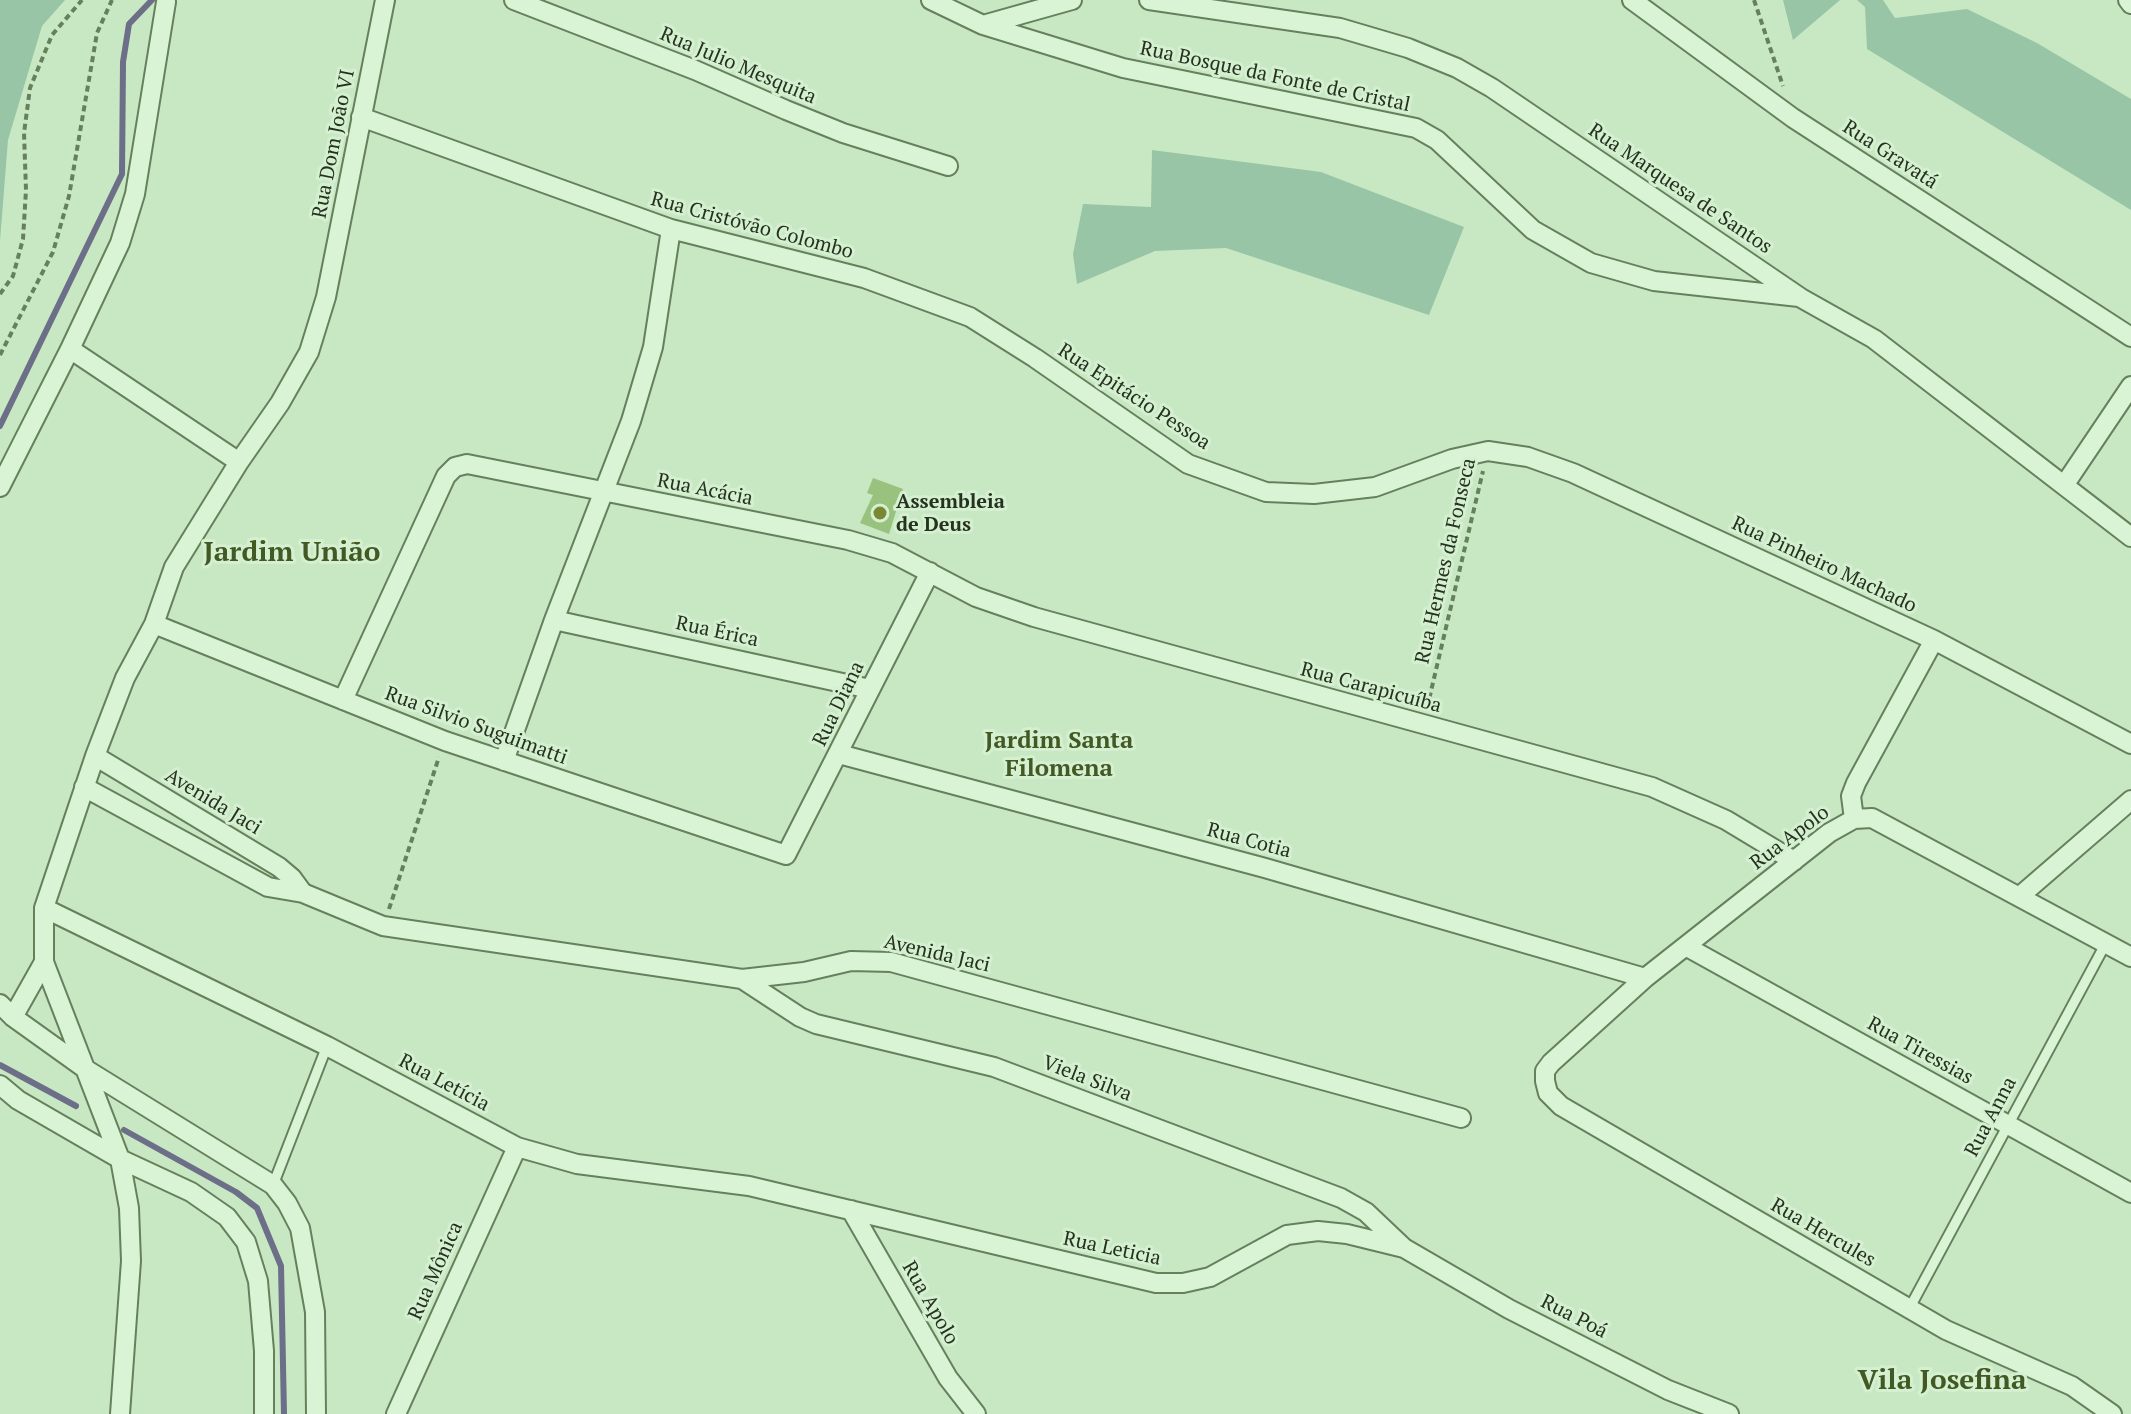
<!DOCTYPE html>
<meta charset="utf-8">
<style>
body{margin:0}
canvas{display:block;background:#c7e8c3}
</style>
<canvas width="2131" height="1414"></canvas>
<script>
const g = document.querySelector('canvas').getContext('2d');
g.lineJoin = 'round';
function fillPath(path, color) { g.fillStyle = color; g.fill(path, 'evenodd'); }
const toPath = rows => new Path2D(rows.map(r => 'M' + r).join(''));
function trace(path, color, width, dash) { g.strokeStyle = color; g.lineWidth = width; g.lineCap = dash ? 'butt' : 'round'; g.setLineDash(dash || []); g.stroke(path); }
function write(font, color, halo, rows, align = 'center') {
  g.font = font + ' "PT Serif",serif'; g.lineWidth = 6; g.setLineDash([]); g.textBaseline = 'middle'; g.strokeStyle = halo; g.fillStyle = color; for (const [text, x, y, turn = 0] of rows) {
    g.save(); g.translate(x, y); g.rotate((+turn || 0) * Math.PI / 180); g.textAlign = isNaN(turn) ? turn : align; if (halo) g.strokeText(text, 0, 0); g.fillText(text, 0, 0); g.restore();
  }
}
const green = toPath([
 [0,0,65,0,42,26,8,140,0,241],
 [1783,0,1840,0,1793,40],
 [1857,0,1883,0,1895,18,1967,9,2037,43,2131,99,2131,210,1867,49,1865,7],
 [1152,150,1321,172,1464,227,1429,315,1226,248,1155,251,1077,284,1073,254,1083,204,1151,207]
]);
const stream = toPath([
 [0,426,122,174,123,62,129,24,152,0],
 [0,1065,76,1106],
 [124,1130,236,1192,257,1208,281,1266,284,1414]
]);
const building = toPath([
 [873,478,903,489,889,534,860,523,873,495,867,493]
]);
const path = toPath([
 [1754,0,1783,86],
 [0,294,13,276,23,239,26,190,24,133,30,88,52,35,82,0],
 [0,355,53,252,69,196,97,33,112,0],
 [1427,708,1483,471],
 [389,909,439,757]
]);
const lane = toPath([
 [273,1185,327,1046],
 [1909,1309,2106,943]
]);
const street = toPath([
 [514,0,695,70,786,110,843,133,948,166],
 [931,0,983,25,1123,68,1416,128,1437,140,1533,230,1591,263,1654,281,1799,297],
 [1149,0,1340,28,1408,48,1457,68,1492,88,1801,298,1874,339,2131,537],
 [1632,0,1793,118,2131,337],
 [2128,0,2131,4],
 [983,25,1072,0],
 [361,117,671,229,864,278,970,317,1035,358,1188,464,1266,492,1314,494,1375,487,1452,459,1488,451,1528,457,1573,473,1934,640,2131,744],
 [70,349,239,462],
 [2065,484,2131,386],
 [0,487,70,349,120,243,135,194,166,2],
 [554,620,870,689],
 [154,624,445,741,786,855,930,572],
 [343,700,446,476,455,467,467,464,848,540,892,553,976,597,1034,617,1652,787,1726,820,1794,861],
 [839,754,1265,868,1645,978],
 [95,756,279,867,292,878,303,893],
 [504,761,554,620,631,421,653,347,671,229],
 [84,787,268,887,303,893,383,926,742,979,804,972,851,961,891,962,1461,1118],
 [1854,819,1851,796,1856,783,1934,640],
 [2020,896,2131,800],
 [44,908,327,1046,517,1147,577,1164,749,1186,1156,1283,1183,1283,1210,1277,1287,1235,1318,1231,1347,1234,1404,1248],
 [1687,947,2131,1193],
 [742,979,800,1017,816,1024,994,1067,1341,1198,1366,1212,1404,1248,1509,1309,1668,1390,1729,1414],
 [0,1004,13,1017,87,1070,273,1185,287,1203,300,1228,315,1312,316,1414],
 [13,1017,44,962],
 [0,1085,18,1100,120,1159,191,1192,227,1217,246,1242,258,1281,264,1351,264,1414],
 [851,1210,948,1378,976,1414],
 [120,1414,131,1261,129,1208,120,1159,44,962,44,908,95,756,125,678,154,624,174,567,239,462,280,403,309,352,326,297,385,0],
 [396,1414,517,1147],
 [2112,1414,2072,1386,1946,1330,1561,1106,1548,1093,1545,1081,1545,1071,1551,1063,1645,978,1829,833,1854,819,1872,818,2131,957]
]);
const markers = [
 [880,513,8,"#788833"]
];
const streetNames = [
 ["Rua Julio Mesquita",738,66,23],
 ["Rua Bosque da Fonte de Cristal",1275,77,12],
 ["Rua Dom João VI",334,144,-79],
 ["Rua Gravatá",1890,155,33],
 ["Rua Marquesa de Santos",1680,189,34],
 ["Rua Cristóvão Colombo",752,226,15],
 ["Rua Epitácio Pessoa",1134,397,33],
 ["Rua Acácia",705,490,11],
 ["Rua Hermes da Fonseca",1446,561,-77],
 ["Rua Pinheiro Machado",1824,565,25],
 ["Rua Érica",717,632,12],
 ["Rua Carapicuíba",1371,688,15],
 ["Rua Diana",839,704,-64],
 ["Rua Silvio Suguimatti",476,726,20],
 ["Avenida Jaci",213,802,31],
 ["Rua Apolo",1790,838,-37],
 ["Rua Cotia",1249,841,15],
 ["Avenida Jaci",937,954,13],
 ["Rua Tiressias",1920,1051,29],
 ["Viela Silva",1087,1079,21],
 ["Rua Letícia",444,1083,28],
 ["Rua Anna",1991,1117,-62],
 ["Rua Hercules",1823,1233,30],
 ["Rua Leticia",1112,1249,12],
 ["Rua Mônica",436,1271,-66],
 ["Rua Apolo",930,1303,60],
 ["Rua Poá",1574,1317,27]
];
const poiNames = [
 ["Assembleia",896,502],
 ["de Deus",896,525]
];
const quarterNames = [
 ["Jardim Santa",1059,741],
 ["Filomena",1059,769]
];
const districtNames = [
 ["Jardim União",292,553],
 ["Vila Josefina",1942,1381]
];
fillPath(green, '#98c5a6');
trace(stream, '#6d6e88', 6);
fillPath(building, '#98c27d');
trace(lane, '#66805c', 13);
trace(street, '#66805c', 22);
trace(path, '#66805c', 4, [6, 4]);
trace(lane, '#d8f4d5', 9);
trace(street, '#d8f4d5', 18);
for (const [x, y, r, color] of markers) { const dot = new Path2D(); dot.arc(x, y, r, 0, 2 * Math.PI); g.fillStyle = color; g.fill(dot); trace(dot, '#d4f0d1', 3); }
write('20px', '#25321e', '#d4f0d1', streetNames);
write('bold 20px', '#25321e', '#d4f0d1', poiNames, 'left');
write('bold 24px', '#435923', '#d4f0d1', quarterNames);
write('bold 28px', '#435923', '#d4f0d1', districtNames);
</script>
